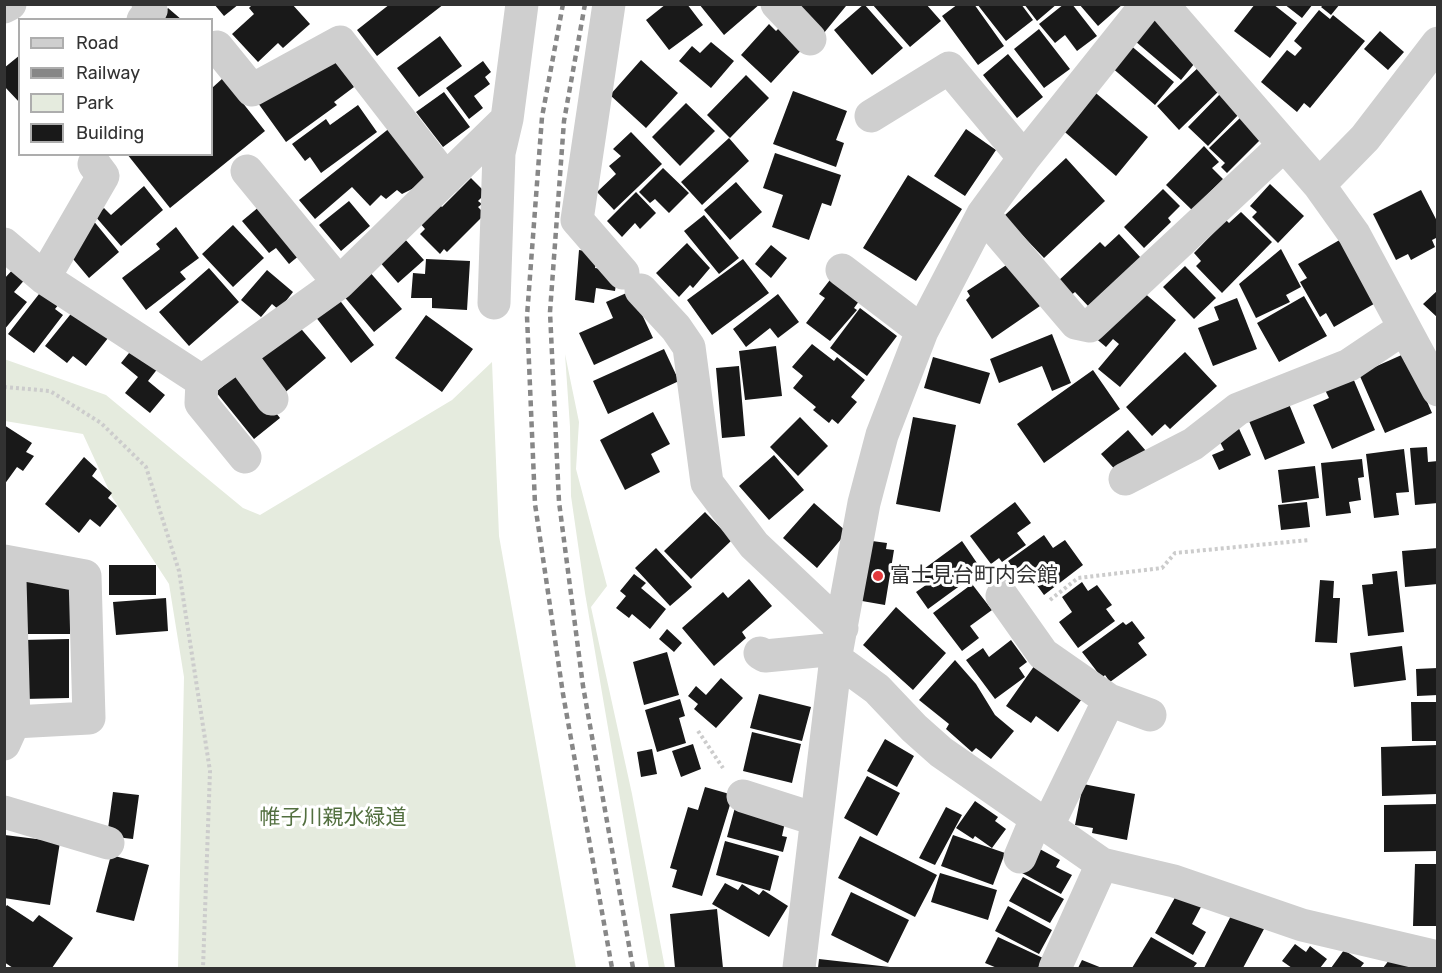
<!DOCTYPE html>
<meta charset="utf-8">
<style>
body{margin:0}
#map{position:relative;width:1442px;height:973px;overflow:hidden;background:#fff;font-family:Rubik,sans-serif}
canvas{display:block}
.frame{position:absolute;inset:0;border:6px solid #323232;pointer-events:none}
.legend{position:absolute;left:18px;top:18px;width:195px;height:138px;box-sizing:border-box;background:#fff;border:2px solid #adadad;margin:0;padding:8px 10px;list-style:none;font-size:18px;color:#323232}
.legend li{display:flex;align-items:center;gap:12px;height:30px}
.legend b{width:30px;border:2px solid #adadad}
</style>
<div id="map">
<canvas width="1442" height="973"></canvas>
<div class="frame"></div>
<ul class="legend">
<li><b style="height:8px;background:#cfcfcf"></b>Road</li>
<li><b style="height:8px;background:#878787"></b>Railway</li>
<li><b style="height:16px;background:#e5ebde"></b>Park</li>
<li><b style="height:16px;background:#191919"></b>Building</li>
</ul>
</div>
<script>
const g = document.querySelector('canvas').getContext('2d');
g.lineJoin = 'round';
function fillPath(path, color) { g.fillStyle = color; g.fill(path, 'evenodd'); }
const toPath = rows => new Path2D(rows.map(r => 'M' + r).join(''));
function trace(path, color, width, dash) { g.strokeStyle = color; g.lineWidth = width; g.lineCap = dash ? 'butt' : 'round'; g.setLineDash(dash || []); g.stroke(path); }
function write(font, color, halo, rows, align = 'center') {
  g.font = font + ' Rubik,"Noto Sans JP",sans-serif'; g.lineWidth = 6; g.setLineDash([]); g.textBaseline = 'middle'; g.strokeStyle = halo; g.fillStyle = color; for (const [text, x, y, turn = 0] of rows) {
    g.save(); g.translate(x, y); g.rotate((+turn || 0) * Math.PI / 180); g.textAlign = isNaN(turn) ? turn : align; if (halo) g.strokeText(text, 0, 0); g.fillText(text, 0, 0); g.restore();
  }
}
const green = toPath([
 [565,354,579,422,576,469,607,586,591,607,632,794,665,968,649,968,585,593,571,496,570,427],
 [4,359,106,395,243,508,260,515,452,400,492,362,499,536,576,968,178,968,184,677,169,584,112,497,83,434,5,421]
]);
const building = toPath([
 [214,4,239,4,224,16],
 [253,4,292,4,310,24,283,48,278,43,258,62,232,34,254,14,249,8],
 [390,4,444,4,377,56,357,30],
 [666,4,687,4,703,25,669,50,646,20],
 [699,4,760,4,724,35],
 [784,4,844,4,846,6,819,39],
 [864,4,903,48,872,75,834,30],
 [872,4,926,4,941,21,910,47],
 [958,4,974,4,1004,46,978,65,942,16],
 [977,4,1021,4,1033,20,1006,41],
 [1024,4,1057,4,1037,21],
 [1064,4,1072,4,1097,36,1077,51,1065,35,1055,43,1039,24],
 [1079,4,1123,4,1098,26],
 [1255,4,1273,4,1297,23,1270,58,1234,31],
 [1284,4,1313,4,1302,18],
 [1324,4,1340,4,1331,15,1321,7],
 [168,8,182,20,158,20],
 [1319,10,1330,19,1333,15,1365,41,1310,108,1304,103,1297,112,1261,82,1287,50,1295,56,1302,48,1294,41],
 [1154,19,1199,58,1181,80,1135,41],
 [769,24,776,31,782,25,805,46,771,83,741,55],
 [1039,29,1070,69,1044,88,1014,49],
 [1380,31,1404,52,1388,70,1364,49],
 [440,36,462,66,419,97,397,68],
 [711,42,734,61,711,88,679,61,692,46,700,53],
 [1129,44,1174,82,1155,105,1110,66],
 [336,54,354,87,334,102,337,105,286,142,258,103],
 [1008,54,1043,97,1017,118,983,75],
 [20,55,20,103,4,86,4,68],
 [641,60,678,93,646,128,610,95],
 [483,61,491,72,485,77,490,84,474,96,483,108,469,119,446,88],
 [1200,66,1221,89,1179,130,1157,106],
 [746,75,769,98,730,138,707,115],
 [223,78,265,131,170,208,127,154,212,154,212,88],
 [1091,89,1148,137,1116,176,1059,127],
 [793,91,847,111,836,140,844,143,836,167,773,144],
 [444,92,470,127,443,147,416,112],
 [1222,92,1242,111,1208,146,1188,127],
 [686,103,715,131,680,166,652,137],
 [358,105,377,132,321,173,310,157,305,161,292,144,326,119,330,125],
 [1243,115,1264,136,1227,173,1221,167,1225,163,1209,148],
 [391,127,419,165,426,182,402,194,397,190,386,199,381,195,370,206,352,187,315,219,299,200],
 [966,129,996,150,965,196,934,176],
 [631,132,662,164,614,210,597,192,616,174,609,166,621,156,613,149],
 [729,138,749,161,702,205,681,182],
 [1204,146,1219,162,1212,168,1223,179,1192,210,1166,185],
 [775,153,841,175,831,206,822,203,809,240,772,227,783,195,763,188],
 [1066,158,1105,201,1044,258,1004,216],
 [663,168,689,193,669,213,655,199,650,203,639,192],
 [908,175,962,209,916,281,863,248],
 [471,178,486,193,478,201,482,204,478,207,485,214,447,252,444,249,440,254,420,234,425,229,419,222,437,203,442,207],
 [736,182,762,212,730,240,704,210],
 [1270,184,1304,216,1278,243,1252,217,1257,212,1250,206],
 [144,186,163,210,121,246,95,216,104,208,111,215],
 [1163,189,1180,206,1168,218,1171,222,1144,248,1124,227],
 [1421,190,1438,223,1438,237,1432,240,1435,247,1411,260,1408,254,1396,260,1373,214],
 [636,192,656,213,640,229,635,223,622,237,607,221],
 [266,201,307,249,289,264,276,248,269,253,242,221],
 [349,201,370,226,341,251,319,225],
 [1241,212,1272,242,1222,293,1196,266,1201,261,1194,253,1226,220,1229,223],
 [704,215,739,258,719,274,684,231],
 [92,219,119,252,89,278,68,253],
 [233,225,264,258,233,287,202,254],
 [176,227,199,258,180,272,186,279,146,310,122,278,160,249,156,244],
 [1119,234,1141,258,1089,307,1075,292,1070,296,1057,282,1100,242,1105,247],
 [403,237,424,260,398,283,378,260],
 [1343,238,1379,301,1334,327,1326,313,1320,317,1300,282,1307,278,1298,264],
 [687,243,710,268,693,288,690,285,679,297,656,273],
 [771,245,787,258,771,278,755,264],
 [1281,249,1301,287,1286,295,1290,302,1256,318,1239,284],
 [579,250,598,253,595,268,618,271,615,291,596,288,594,303,575,300],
 [426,259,470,261,467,310,432,308,432,298,411,298,413,273,425,274],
 [743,259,769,293,712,335,687,300],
 [1011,262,1040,306,992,339,966,300,970,296,967,291],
 [1185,266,1216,298,1194,319,1163,287],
 [15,267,27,277,14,292,27,302,4,330,4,279],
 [209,268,239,302,189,346,159,312],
 [267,270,293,292,279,310,272,304,261,317,241,300],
 [368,270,402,309,374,332,342,294],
 [833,276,862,297,854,308,857,310,830,341,806,323,825,298,819,294],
 [46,285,63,299,55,309,63,315,34,353,8,334],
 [1438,290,1438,318,1423,304],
 [631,291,653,338,594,365,579,333,613,318,606,302],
 [1142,291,1176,320,1120,387,1098,369,1119,344,1113,339,1106,347,1093,336],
 [778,294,799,322,778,338,770,328,746,347,733,329],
 [1304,296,1327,336,1279,362,1257,323],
 [338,298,374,345,351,363,315,316],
 [1237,298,1257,349,1213,366,1198,328,1219,320,1214,307],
 [78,305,112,333,86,366,73,356,67,363,45,346],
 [860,308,897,336,867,376,830,348],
 [426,315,473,349,442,392,395,358],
 [297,324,326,358,282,395,253,361],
 [1052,334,1071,383,1052,391,1042,366,999,383,990,359],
 [137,343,162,363,148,381,165,395,150,413,125,393,138,377,121,363],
 [812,344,834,361,837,357,865,380,851,397,857,402,838,424,832,419,829,423,813,410,816,407,793,388,803,376,792,367],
 [776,346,782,396,745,400,739,351],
 [664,349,679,381,608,414,593,381],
 [1185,352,1217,386,1170,429,1165,424,1152,436,1126,407],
 [1406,353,1432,413,1385,433,1359,374],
 [933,357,990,373,980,404,924,388],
 [739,366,745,436,722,438,716,368],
 [242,370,280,418,254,439,216,392],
 [1093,370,1120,409,1044,463,1017,424],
 [1353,378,1375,430,1332,449,1313,405,1329,398,1325,390],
 [1289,404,1305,443,1265,460,1249,421],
 [653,412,670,444,651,454,660,472,625,490,600,440],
 [800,417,828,446,798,476,770,447],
 [913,417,956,425,940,512,896,504],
 [1236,422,1251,455,1219,470,1212,455,1224,450,1215,432],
 [4,425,32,443,26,452,34,456,23,471,17,467,4,485],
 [1128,430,1146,451,1119,474,1101,454],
 [1427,447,1428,462,1438,461,1438,503,1415,505,1410,448],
 [1404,449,1409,492,1396,493,1399,515,1374,518,1366,454],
 [774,455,804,490,769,520,739,486],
 [84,457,97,469,92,476,112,493,108,498,117,506,100,527,90,519,79,533,45,504],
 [1362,459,1364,477,1358,478,1361,500,1349,502,1351,513,1326,516,1321,463],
 [1315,466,1319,498,1282,503,1278,470],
 [1015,502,1031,523,1017,533,1026,545,1002,562,999,558,991,564,970,536],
 [1307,502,1310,527,1281,530,1278,505],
 [814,503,847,532,817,568,783,538],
 [705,512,732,540,691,579,664,551],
 [1044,535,1053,548,1065,540,1083,565,1044,595,1028,573,1020,578,1008,561],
 [872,541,887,543,886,549,894,550,885,605,862,601],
 [962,541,977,563,960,575,965,582,928,609,916,592,926,585,917,574],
 [656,548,692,587,670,606,635,568],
 [1438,548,1438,584,1405,587,1402,551],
 [109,565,156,565,156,595,109,595],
 [1397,571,1404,632,1368,636,1362,585,1373,584,1372,574],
 [634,574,646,583,641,588,666,609,650,629,632,614,629,618,616,608,626,596,620,591],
 [749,579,772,606,742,632,746,638,714,666,682,628,723,592,728,598],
 [1320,580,1334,581,1333,598,1340,598,1337,643,1315,642],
 [22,581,70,581,70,634,22,634],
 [1082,582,1088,591,1097,585,1112,605,1106,609,1115,621,1078,648,1059,622,1072,612,1062,597],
 [972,584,992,610,970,626,979,638,962,651,933,613],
 [166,598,168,631,116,635,113,602],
 [896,607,946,653,913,690,863,645],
 [1132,621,1145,638,1138,643,1147,655,1110,682,1105,675,1102,678,1082,652,1123,622,1126,625],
 [667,629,682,643,674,652,659,639],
 [69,639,69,698,23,699,23,640],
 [1011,640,1027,662,1019,668,1025,677,995,699,966,660,983,648,989,657],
 [1402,646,1406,680,1354,687,1350,653],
 [667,652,679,695,644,705,633,662],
 [955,660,976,684,995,715,1014,731,991,759,976,748,972,752,946,729,949,724,919,700],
 [1037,662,1084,696,1058,732,1036,716,1031,723,1006,706],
 [1438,668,1438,695,1417,696,1416,669],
 [721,678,743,698,716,728,694,709,698,704,688,696,696,686,706,695],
 [759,694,811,707,802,741,750,728],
 [680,699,685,716,679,718,686,743,657,752,645,710],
 [1411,702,1438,702,1438,741,1412,741],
 [752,732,801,744,792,783,743,771],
 [885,739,914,756,897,787,867,771],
 [693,744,701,769,681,777,672,751],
 [1438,745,1438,794,1382,796,1381,747],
 [652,749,657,774,641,777,637,752],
 [867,776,900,793,877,836,844,818],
 [1083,784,1135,794,1127,840,1092,833,1093,828,1075,825],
 [705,787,733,795,702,896,672,887,677,870,670,868,688,807,698,810],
 [113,792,139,795,133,839,107,836],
 [737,800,787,813,782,836,787,837,783,852,727,837],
 [975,801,998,817,995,821,1006,829,992,848,975,836,973,839,956,828],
 [1438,804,1438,851,1384,852,1384,805],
 [946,807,962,815,935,865,919,858],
 [5,835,60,842,50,905,4,898],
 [953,835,1005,853,993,885,941,866],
 [860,836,937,875,915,917,838,878],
 [725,841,779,856,770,891,716,875],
 [1036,847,1060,860,1056,867,1072,875,1061,894,1022,873],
 [111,855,149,865,134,921,96,912],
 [1415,864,1438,864,1438,926,1413,926],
 [940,873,997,890,988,920,931,902],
 [1023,877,1064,899,1050,923,1009,901],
 [725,883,738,890,742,884,759,895,763,890,788,906,769,937,712,904],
 [851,892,909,920,888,963,831,935],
 [1177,894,1201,907,1192,924,1206,932,1193,955,1155,933],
 [7,905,33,922,39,915,73,938,52,968,13,968,4,962,4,909],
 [1008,906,1052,930,1039,954,995,931],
 [717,909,723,968,675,968,670,914],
 [1233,912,1264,929,1243,968,1204,968],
 [998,937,1043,958,1038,968,997,968,985,963],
 [1151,937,1197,963,1193,968,1132,968],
 [1295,944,1306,952,1310,946,1327,959,1320,968,1292,968,1282,961],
 [1344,950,1364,963,1360,968,1331,968],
 [1396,951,1418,968,1383,968],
 [819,959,890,967,890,968,818,968],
 [1082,960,1102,968,1078,968]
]);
const path = toPath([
 [4,387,50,391,101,423,146,467,179,571,210,771,203,968],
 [1050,600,1078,578,1162,568,1175,553,1309,540],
 [698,731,723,768]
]);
const minor = toPath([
 [609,4,577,220,623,273],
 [777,4,810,39],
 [1162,4,1319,185,1354,234,1438,390],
 [4,7,10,4],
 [143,20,151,10,148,4],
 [217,47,252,90,340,42,446,179],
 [871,116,949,68,1024,158],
 [247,171,339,283],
 [1319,185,1365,138,1438,43],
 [983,214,1076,323,1090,326,1284,145],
 [4,244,44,278,202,381,339,283,507,119,522,4],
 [842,270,922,331],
 [44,278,103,176,94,164],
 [641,290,676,328,689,347,707,483,754,545,842,628],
 [494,303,499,153,507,119],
 [240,356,272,399],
 [202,381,201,403,245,457],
 [1125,479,1193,444,1238,409,1349,365,1404,328],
 [4,561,85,576,89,718,14,722],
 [4,571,10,580,14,722,4,744],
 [1002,596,1043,654,1109,700,1150,715],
 [760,653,765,656,837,649],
 [836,659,877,689,914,728,941,752,1102,864,1174,881,1302,925,1438,957],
 [743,796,815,819],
 [4,812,108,843],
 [1047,827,1109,700],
 [1020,857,1036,819],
 [799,968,837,649,864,503,882,435,922,331,983,214,1024,158,1147,4],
 [1055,968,1102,864]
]);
const rail = toPath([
 [563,4,542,117,527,316,535,504,563,694,612,968],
 [585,4,564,121,550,312,559,502,583,686,633,968]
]);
const markers = [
 [878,576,6,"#e4393c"]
];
const poiNames = [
 ["富士見台町内会館",890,576]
];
const parkNames = [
 ["帷子川親水緑道",333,818]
];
fillPath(green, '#e5ebde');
fillPath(building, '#191919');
trace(path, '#ccc', 4, [3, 3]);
trace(minor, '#cfcfcf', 33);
trace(rail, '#878787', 4.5, [6, 4.5]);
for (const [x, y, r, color] of markers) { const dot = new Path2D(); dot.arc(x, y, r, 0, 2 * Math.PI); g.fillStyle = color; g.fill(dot); trace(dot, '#fff', 2); }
write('21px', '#323232', '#fff', poiNames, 'left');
write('21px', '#526f3f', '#fff', parkNames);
</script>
